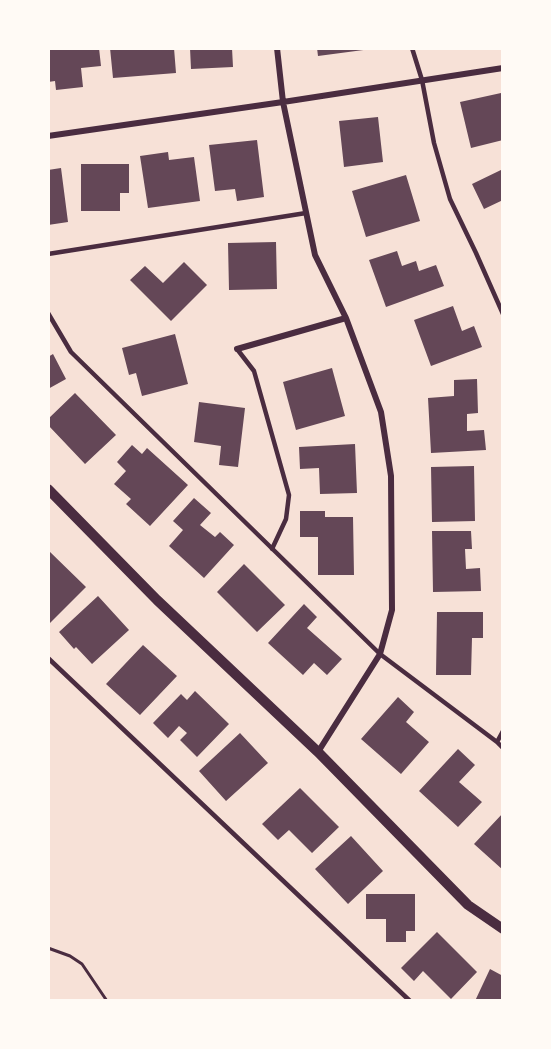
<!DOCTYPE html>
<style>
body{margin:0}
#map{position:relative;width:551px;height:1049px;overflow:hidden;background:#f7e1d7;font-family:"Nunito Sans",sans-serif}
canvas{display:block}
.frame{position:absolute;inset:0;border:50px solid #fffaf5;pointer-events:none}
</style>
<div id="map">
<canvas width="551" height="1049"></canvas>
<div class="frame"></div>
</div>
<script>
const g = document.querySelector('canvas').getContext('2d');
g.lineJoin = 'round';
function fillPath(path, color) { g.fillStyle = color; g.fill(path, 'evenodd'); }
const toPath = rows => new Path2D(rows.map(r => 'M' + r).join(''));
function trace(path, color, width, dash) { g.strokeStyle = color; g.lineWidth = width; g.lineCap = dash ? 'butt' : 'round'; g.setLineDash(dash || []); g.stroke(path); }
const building = toPath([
 [61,48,99,48,101,66,81,68,83,87,56,90,55,81,48,82,48,49],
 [110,48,174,48,176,73,113,78],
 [190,48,232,48,233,67,191,69],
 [317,48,371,48,371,49,318,56],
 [501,93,503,102,503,140,471,148,460,102],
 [378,117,383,162,344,167,339,121],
 [257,140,264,197,237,201,235,189,215,191,209,145],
 [168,152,169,160,194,157,200,201,148,208,140,156],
 [81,164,129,164,129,193,120,193,120,211,81,211],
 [61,168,68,222,48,225,48,170],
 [503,169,503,200,484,209,472,184],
 [406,175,420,221,366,237,352,191],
 [276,242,277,289,229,290,228,243],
 [397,251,402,266,416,261,419,271,436,265,444,286,386,307,369,260],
 [184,262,207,285,171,321,130,280,145,266,163,283],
 [453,306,462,331,474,326,482,347,431,366,414,320],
 [175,334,188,384,142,396,136,373,129,375,122,348],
 [53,354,66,379,48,389,48,357],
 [332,368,345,416,296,430,283,382],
 [477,379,478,413,467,414,467,431,484,430,486,450,431,453,428,398,454,396,454,380],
 [75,393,116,435,85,464,48,425,48,419],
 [199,402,245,408,238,467,219,465,221,446,194,442],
 [355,444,357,493,320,494,319,468,300,469,299,447],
 [132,445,142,454,147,448,188,485,150,526,126,504,131,499,114,484,126,471,117,462],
 [474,466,475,521,432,522,431,467],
 [194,498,211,513,200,525,215,537,220,532,234,545,204,578,169,546,183,530,173,521],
 [300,511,325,511,325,517,353,517,354,575,318,575,318,537,300,537],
 [432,531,471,531,472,549,465,549,466,569,480,568,481,591,433,592],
 [48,550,86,587,48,625],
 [244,564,285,605,257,632,217,592],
 [98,596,129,630,92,664,76,647,74,649,59,632],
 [304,604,317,617,307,628,342,659,327,675,314,663,303,675,268,643],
 [437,612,483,612,483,638,472,638,471,675,436,675],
 [143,645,177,676,140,715,106,684],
 [195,691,229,724,197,757,180,740,187,733,179,726,168,738,153,723,181,694,187,700],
 [398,697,414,712,406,722,429,742,401,774,361,739],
 [240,733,268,763,226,801,199,771],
 [458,749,475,765,459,782,482,802,458,827,419,791],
 [300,788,339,827,312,853,289,830,278,840,262,824],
 [503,813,503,870,474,844],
 [351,836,383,871,348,904,315,869],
 [366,894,415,894,415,931,406,931,406,942,386,942,386,919,366,919],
 [437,932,477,972,451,999,423,971,414,981,401,968],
 [490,969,503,976,503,1001,475,1001]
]);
const path = toPath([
 [48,948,70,956,82,964,107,1001]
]);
const service = toPath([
 [412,48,422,80,434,143,450,199,476,253,503,314],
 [48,254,306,213],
 [48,313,71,352,380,654,497,742,503,748],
 [237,349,254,371,289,495,286,519,272,549],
 [48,658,410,1001],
 [497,742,503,731]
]);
const minor = toPath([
 [277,48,283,102,315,255,346,318,381,412,391,476,392,610,380,654,318,752],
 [48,136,283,102,503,68],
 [237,349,346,318]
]);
const tertiary = toPath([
 [48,489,157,600,318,752,468,905,503,929]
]);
fillPath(building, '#644757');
trace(path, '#4a2c40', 3);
trace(service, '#4a2c40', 4.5);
trace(minor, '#4a2c40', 6);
trace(tertiary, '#4a2c40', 10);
</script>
